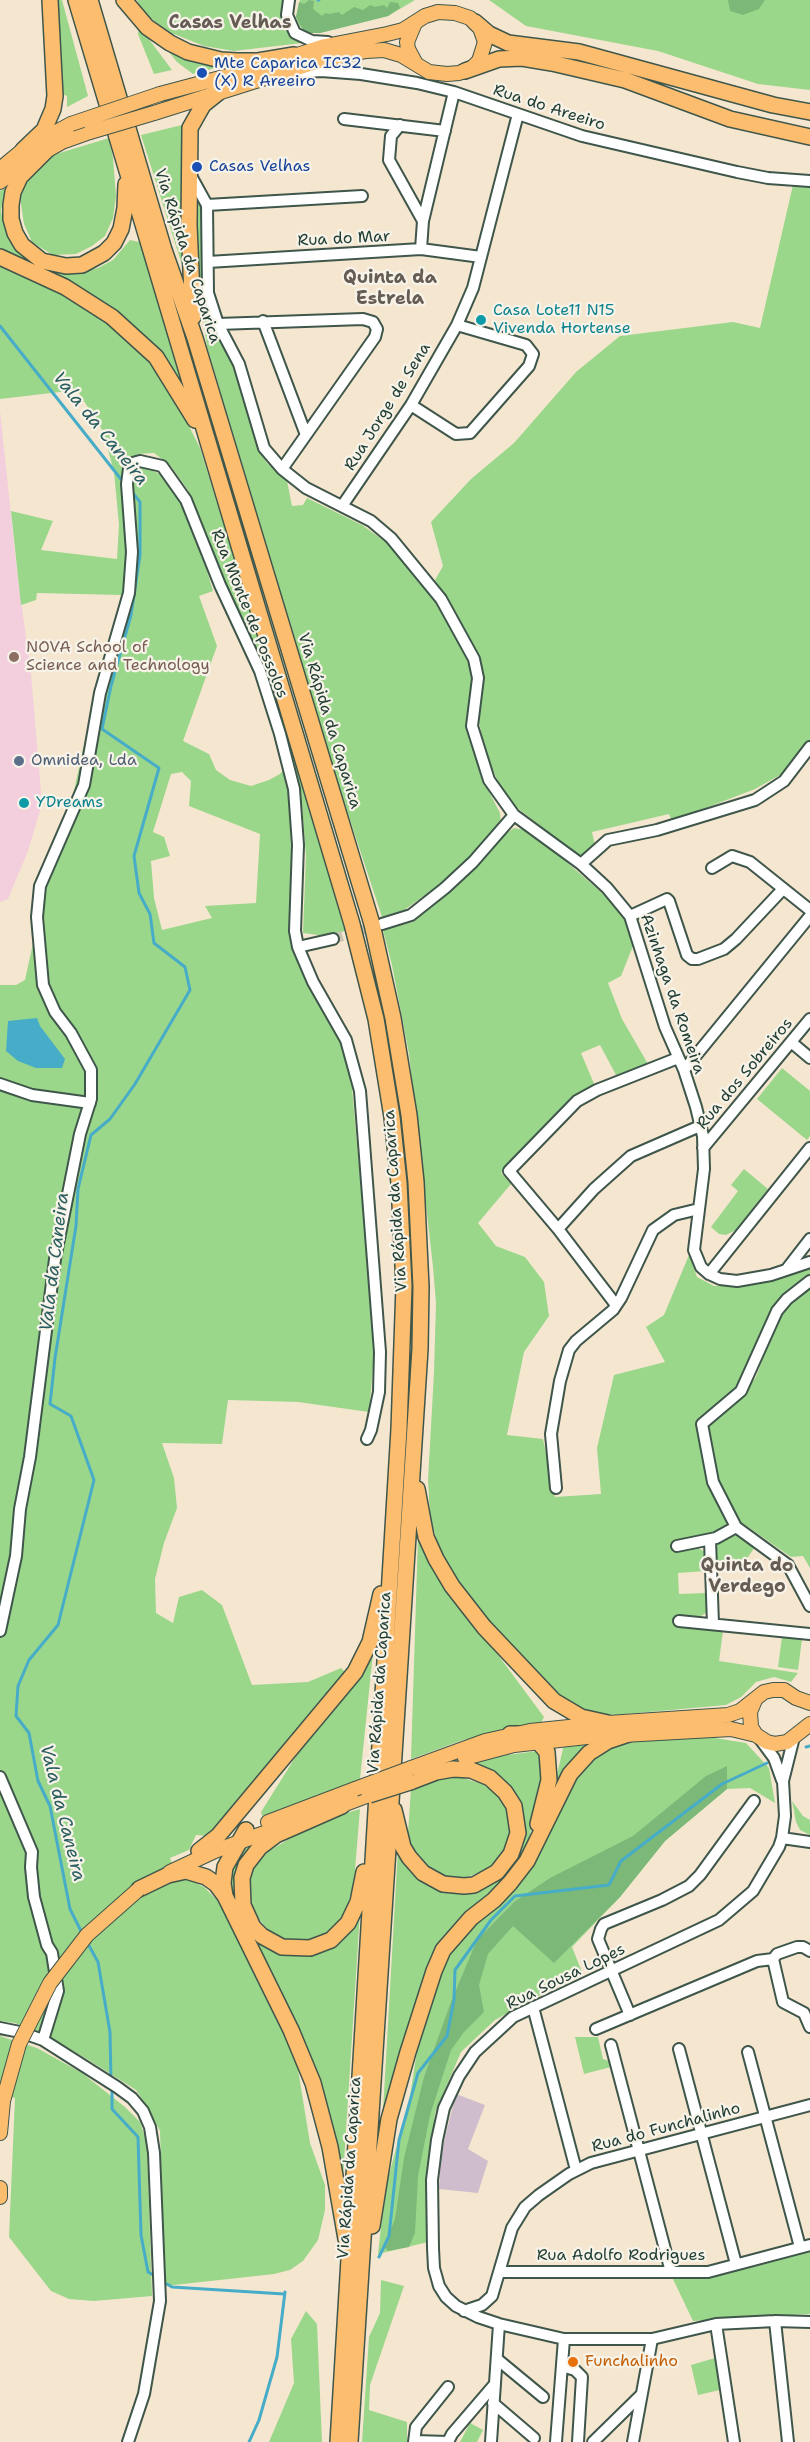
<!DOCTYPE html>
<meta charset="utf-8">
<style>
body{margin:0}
canvas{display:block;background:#f5e6d0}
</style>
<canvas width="810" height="2442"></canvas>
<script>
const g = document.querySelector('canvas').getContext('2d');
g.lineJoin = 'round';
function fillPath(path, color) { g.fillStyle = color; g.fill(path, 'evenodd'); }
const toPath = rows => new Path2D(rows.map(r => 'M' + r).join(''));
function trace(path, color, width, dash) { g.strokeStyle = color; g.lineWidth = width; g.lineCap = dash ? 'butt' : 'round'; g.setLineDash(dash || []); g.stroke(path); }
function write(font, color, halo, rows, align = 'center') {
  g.font = font + ' "Shantell Sans",sans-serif'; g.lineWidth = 4.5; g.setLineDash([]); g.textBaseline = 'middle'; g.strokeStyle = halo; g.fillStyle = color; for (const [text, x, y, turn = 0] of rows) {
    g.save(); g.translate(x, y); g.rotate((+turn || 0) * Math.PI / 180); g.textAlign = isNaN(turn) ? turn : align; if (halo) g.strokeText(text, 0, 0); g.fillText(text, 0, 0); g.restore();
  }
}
const built = toPath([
 [0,411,17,571,31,674,42,804,28,851,8,899,0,902]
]);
const industrial = toPath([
 [456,2094,485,2105,468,2149,488,2161,478,2193,439,2189,441,2153]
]);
const green = toPath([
 [56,0,62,0,88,96,67,107,67,96,60,93],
 [137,0,285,0,282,16,285,27,302,43,234,51,204,46,169,32,143,12],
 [300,0,415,0,388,16,320,33,311,33,304,31,299,25,296,17],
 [489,0,810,0,810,90,758,84,658,51,526,26],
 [139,26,172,70,154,74,138,34],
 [164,46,230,64,193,74,177,62],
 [186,124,183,268,141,135],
 [109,138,113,158,116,196,113,218,105,236,92,246,76,254,53,255,38,246,32,242,24,224,20,198,29,175,53,155],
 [793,185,810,186,810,740,780,775,755,789,672,821,669,814,592,832,595,845,580,857,506,799,486,755,478,717,483,670,435,580,443,566,431,522,471,479,514,443,576,372,620,336,733,322,760,328],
 [5,188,1,211,5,230,16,249,78,272,98,268,113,260,130,240,139,242,145,252,187,394,148,344,0,252,0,191],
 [196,194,204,209,202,252,206,306,238,369,254,434,266,462,287,481,292,506,303,505,307,498,362,525,398,551,440,606,471,662,474,683,468,716,471,741,482,778,500,813,501,824,459,871,404,910,382,917,333,768,207,347,200,296],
 [0,265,90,307,129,340,160,375,183,414,200,448,268,667,345,931,325,936,303,933,306,856,302,805,284,738,248,630,217,567,188,490,170,465,154,453,137,454,140,466,158,473,177,491,199,543,213,591,199,596,217,646,183,741,209,754,216,770,230,780,251,786,269,780,280,774,284,769,289,786,292,881,291,938,303,975,335,1030,350,1066,375,1345,369,1412,298,1402,228,1400,222,1444,162,1443,174,1478,177,1508,164,1543,155,1579,156,1613,173,1623,179,1597,202,1590,222,1605,252,1685,308,1682,341,1668,348,1675,207,1836,196,1835,189,1850,170,1858,178,1879,188,1879,204,1887,220,1903,295,2051,310,2143,325,2185,325,2210,318,2240,303,2261,290,2270,274,2274,165,2286,160,2131,149,2110,136,2090,87,2059,48,2036,15,2023,0,2021,0,985,16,985,25,980,35,934,33,890,57,845,73,795,89,722,116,627,122,595,37,593,36,600,21,605,11,511,53,521,41,550,117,559,119,525,114,472,103,431,77,390,0,399],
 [182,772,191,781,189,806,260,834,256,903,205,906,212,918,162,930,154,898,151,861,170,856,164,837,153,832,171,774],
 [514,828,531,831,610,900,627,921,635,941,621,976,608,983,622,1019,648,1064,616,1075,600,1045,581,1053,595,1086,572,1097,501,1173,511,1184,478,1223,496,1246,525,1257,544,1282,549,1316,524,1352,507,1435,543,1439,555,1497,601,1494,597,1448,614,1375,665,1362,646,1327,664,1315,689,1255,697,1277,714,1286,733,1286,764,1282,810,1268,810,1277,794,1286,773,1307,741,1384,709,1410,697,1432,704,1460,727,1522,725,1528,714,1534,677,1543,677,1552,698,1548,705,1552,705,1571,678,1573,679,1594,706,1593,706,1613,699,1617,679,1615,680,1626,723,1631,719,1661,798,1673,791,1682,774,1677,756,1682,741,1697,726,1705,615,1715,589,1712,574,1706,547,1687,505,1642,459,1584,439,1549,430,1515,428,1480,434,1373,436,1303,433,1267,409,1054,392,965,383,930,413,922,450,892,500,838],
 [782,1068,810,1091,810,1136,807,1140,757,1099],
 [744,1169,768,1189,736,1230,726,1235,719,1234,711,1227,738,1191,731,1185],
 [810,1287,810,1568,803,1556,791,1557,741,1522,720,1488,708,1428,715,1416,742,1396,756,1377,780,1314,794,1297],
 [418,1536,426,1552,484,1636,544,1717,541,1723,463,1740,411,1759],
 [732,1536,740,1536,755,1547,746,1560,714,1561,715,1545],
 [782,1637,802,1639,798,1670,778,1667],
 [373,1653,360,1779,313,1799,262,1816,261,1812,303,1745],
 [709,1737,746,1743,769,1768,775,1803,750,1788,727,1789,665,1841,620,1897,572,1947,582,1972,495,2020,461,2052,435,2113,428,2183,428,2242,378,2254,385,2190,410,2096,419,2038,443,1967,463,1935,526,1870,548,1837,570,1788,593,1753,633,1742],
 [592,1742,552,1797,564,1744],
 [538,1751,544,1759,541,1781,529,1839,522,1858,493,1893,462,1918,382,2128,398,1849,407,1868,419,1878,438,1890,458,1894,480,1889,504,1874,518,1858,524,1836,521,1809,473,1765,484,1758],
 [460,1777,482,1784,498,1794,508,1814,511,1828,506,1846,497,1862,483,1871,462,1879,442,1878,426,1870,411,1849,408,1833,411,1788,437,1779],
 [792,1801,803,1816,810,1820,810,1835,800,1830,796,1822],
 [360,1809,354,1882,345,1914,328,1932,309,1942,288,1941,268,1930,255,1914,250,1897,249,1883,254,1866,269,1851,299,1833,339,1815],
 [255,1842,240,1913,300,1954,360,1912,343,2178,341,2177,232,1894,230,1879,234,1864,240,1853],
 [0,2036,37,2048,82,2073,125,2107,140,2122,147,2143,152,2296,94,2301,69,2299,51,2291,9,2237,15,2098,0,2094],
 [575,2037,598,2037,603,2059,609,2061,611,2067,584,2074],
 [810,2250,810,2314,693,2321,672,2277,708,2277],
 [381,2280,404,2286,370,2385,369,2410,407,2422,407,2442,362,2442,369,2337,380,2313],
 [306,2311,317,2324,322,2442,269,2442,294,2383,291,2339],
 [715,2358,720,2390,698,2395,691,2365],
 [470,2423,483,2430,477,2442,460,2442]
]);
const forest = toPath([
 [309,0,314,1,313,9,322,16,325,13,330,14,339,12,342,15,354,7,363,10,370,5,375,7,384,5,387,8,390,2,398,3,400,8,388,16,320,33,311,33,304,31,296,17,299,2,304,4],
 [728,0,765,0,759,9,743,15,730,11],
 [727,1766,727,1789,665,1841,620,1897,554,1963,513,1926,488,1954,479,1985,484,2012,464,2032,451,2050,430,2115,418,2176,415,2233,409,2247,388,2251,384,2246,395,2219,404,2158,424,2077,451,2002,477,1940,514,1902,550,1878,633,1836,706,1776]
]);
const water = toPath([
 [37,1018,40,1026,65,1059,62,1068,36,1068,18,1061,6,1051,8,1021]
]);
const stream = toPath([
 [318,0,319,0],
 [0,326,124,483],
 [806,1747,810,1746],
 [82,1933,70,1909,50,1806,38,1781,29,1733,16,1716,18,1686,29,1660,58,1625,94,1480,71,1416,50,1404,55,1358,76,1226,78,1189,91,1135,110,1119,135,1084,190,990,185,967,154,943,150,914,139,893,134,856,159,768,102,729,111,686,131,615,140,555,140,502,132,492],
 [87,1942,98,1962,110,2032,111,2081],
 [112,2087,112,2109,138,2137,141,2235,148,2272,155,2276],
 [379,2257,389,2236,399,2140,418,2073,447,2036,454,2000,455,1970,491,1920,515,1896,609,1885,621,1861,722,1784,767,1763],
 [167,2284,172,2287,284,2294],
 [249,2442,259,2420,277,2357,285,2292]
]);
const minorTunnel = toPath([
 [333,939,379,925]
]);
const minor = toPath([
 [289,0,287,15,295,33,312,41,328,42],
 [294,73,321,71,361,74,417,83,454,92,582,136,737,172,768,178,810,181],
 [344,119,445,131],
 [400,125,391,136,389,160,423,221],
 [191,176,207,205,208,293,218,324,239,364,264,448,282,469,306,488,371,521,391,538,441,599,474,659,478,678,472,726,489,780,514,815,581,864,607,888,630,916,665,1027,684,1070,696,1107,703,1136,704,1169,694,1250,701,1267,709,1274,720,1279,737,1281,771,1275,810,1262],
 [207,205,362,196],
 [421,249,423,221,454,92],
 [208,262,421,249,481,257],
 [263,321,306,435],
 [218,324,363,319,373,322,377,329,375,337,282,469],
 [411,405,456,434,470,433,529,366,533,354,526,345,457,325],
 [342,506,411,405,457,325,473,288,518,114],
 [581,864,608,840,657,830,755,800,784,781,810,747],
 [712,868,732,856,750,862,810,910],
 [630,916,667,899,669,901,687,955,692,959,698,959,724,949,736,939,783,889],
 [382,924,411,915,445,888,473,862,514,815],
 [298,947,313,982,346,1040,360,1091,380,1352,379,1392,371,1430,367,1439],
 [791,1042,810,1058],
 [684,1070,810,916],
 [0,1084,32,1095,90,1103],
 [703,1148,810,1019],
 [558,1229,594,1189,631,1156,700,1126],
 [786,1270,810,1239],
 [709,1274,810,1148],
 [810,1281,787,1299,777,1311,741,1391,702,1424,713,1482,736,1527,788,1565,810,1606],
 [616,1305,558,1229,509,1171,577,1101,597,1090,678,1058],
 [556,1488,551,1434,560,1381,569,1350,576,1341,613,1310,621,1298,653,1230,674,1215,699,1209],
 [710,1540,713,1624],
 [677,1546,716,1538,736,1527],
 [679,1621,810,1634],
 [0,1631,16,1556,20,1509,30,1457,55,1259,80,1134,91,1099,91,1070,71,1033,55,1012,43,985,37,917,40,886,84,785,100,693,129,593,132,552,127,484,129,468,133,463,140,461,162,466,186,500,220,585,260,671,280,734,294,789,298,845,295,931,298,947,333,939],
 [794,1737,783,1781,785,1816,782,1838,779,1847,753,1891,719,1920,513,2017,475,2052,459,2076,444,2108,437,2140,432,2180,433,2248,434,2268,439,2286,446,2297,456,2306,478,2317,499,2324,564,2339,652,2339,716,2324,775,2321,810,2322],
 [760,1739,774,1758,782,1780],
 [0,1777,32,1852,31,1867,34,1897,47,1945,52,1953,58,1991,43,2040],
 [782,1838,810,1842],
 [773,1959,783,2002,804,2013,810,2027],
 [773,1959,777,1954,797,1947,803,1947,810,1951],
 [533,2007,576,2170],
 [630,2015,598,1939,601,1929,604,1924,662,1900,689,1886,700,1875,754,1801],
 [0,2028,20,2032,43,2040,117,2087,132,2098,143,2111,150,2127,154,2153,160,2301,144,2394,128,2442],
 [596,2029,757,1961,773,1959],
 [611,2045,671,2272],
 [679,2049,736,2264],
 [748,2052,800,2247],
 [500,2272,708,2272,810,2245],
 [464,2311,482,2305,492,2296,512,2228,525,2207,539,2195,569,2174,591,2163,810,2105],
 [775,2321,788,2442],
 [716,2324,734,2442],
 [497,2359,543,2397],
 [562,2366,575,2370,582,2377,578,2442],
 [493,2403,534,2438],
 [415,2441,448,2442,452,2434,494,2385],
 [414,2442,416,2427,448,2387],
 [491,2442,499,2324],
 [556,2442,564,2339],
 [593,2442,641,2395],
 [633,2442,652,2339]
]);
const major = toPath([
 [415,23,407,42,408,49,415,62],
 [154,113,319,61,366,51,384,50,401,55,429,72,447,74,459,73,472,68,479,61,485,42,480,28,470,18,455,13,438,12,425,16,403,30,387,34,325,46,254,69,160,94],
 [0,169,23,150,71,124],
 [0,182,25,163,62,142,90,132],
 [755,1700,750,1712,751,1727,756,1735,767,1742,775,1744,787,1742,810,1724],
 [465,1758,514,1745,587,1737,731,1729,756,1735],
 [411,1768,485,1741,530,1731,608,1723,728,1715,740,1711,764,1692,773,1690,784,1690,796,1698,810,1703],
 [332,1809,369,1795],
 [268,1822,355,1789],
 [170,1872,215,1851,286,1825],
 [0,2133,3,2101],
 [0,2188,0,2197]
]);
const highway = toPath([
 [76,0,352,924,376,1019,392,1117,399,1183,404,1286,399,1429,338,2442],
 [90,0,164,250,195,338,372,924,393,1018,409,1115,416,1182,421,1287,420,1349,350,2442],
 [124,0,147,27,170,43,188,52,221,60,237,61,258,61,294,55],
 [475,22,489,34,508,43,579,52,773,105,810,112],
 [465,71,499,59,522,58,552,63,625,80,730,119,810,137],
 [23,150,44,130,53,109,55,96,50,0],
 [47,150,20,177,13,192,11,205,11,219,15,233,22,245,42,261,66,266,82,265,104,253,114,243,121,229,125,208,126,184],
 [0,257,65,287,112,317,156,357,195,420],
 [193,317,189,225,190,128,203,105,218,93],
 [417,1489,426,1537,436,1559,452,1586,484,1627,554,1701,581,1717,608,1723],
 [510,1734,524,1734,535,1738,547,1752,549,1780,538,1824],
 [342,1806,276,1835,260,1847,246,1865,242,1878,243,1905,253,1927,262,1936,282,1947,310,1948,331,1940,348,1923,358,1902,364,1872],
 [394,1810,403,1847,409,1857,423,1873,443,1884,464,1886,474,1885,497,1872,511,1854,518,1833,514,1806,505,1792,490,1778,471,1770,453,1769,436,1772,410,1782],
 [199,1851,218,1836,355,1672,370,1642,381,1594],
 [139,1889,168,1875,186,1871,206,1877,216,1884,225,1896,291,2030,313,2083,330,2147,346,2239],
 [225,1896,223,1883,225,1867,246,1830],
 [372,2226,389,2119,408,2052,434,1971,443,1950,471,1918,494,1900,510,1883,527,1861,570,1774,589,1753,608,1741,629,1734]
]);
const majorBridge = toPath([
 [71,124,160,94],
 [90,132,154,113],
 [355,1789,411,1768],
 [3,2101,19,2044,50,1983,87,1935,139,1889]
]);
const highwayBridge = toPath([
 [369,1795,410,1782]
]);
const markers = [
 [202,73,6,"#1a4fb4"],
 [197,167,6,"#1a4fb4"],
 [481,320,6,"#0f9aa8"],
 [14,657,6,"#8d6e63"],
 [19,761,6,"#5c6f8a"],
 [24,803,6,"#0f9aa8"],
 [573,2362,6,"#e8710a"]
];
const transitNames = [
 ["Mte Caparica IC32",214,64],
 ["(X) R Areeiro",214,82],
 ["Casas Velhas",209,167]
];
const streetNames = [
 ["Rua do Areeiro",549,108,18],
 ["Rua do Mar",344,239,-3],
 ["Via Rápida da Caparica",187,256,72],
 ["Rua Jorge de Sena",388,407,-58],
 ["Rua Monte de Possolos",249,614,68],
 ["Via Rápida da Caparica",329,721,73],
 ["Azinhaga da Romeira",672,994,71],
 ["Rua dos Sobreiros",745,1074,-50],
 ["Via Rápida da Caparica",396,1201,-94],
 ["Via Rápida da Caparica",380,1683,-86],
 ["Rua Sousa Lopes",566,1977,-26],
 ["Rua do Funchalinho",666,2128,-15],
 ["Via Rápida da Caparica",350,2168,-86],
 ["Rua Adolfo Rodrigues",621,2256]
];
const cultureNames = [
 ["Casa Lote11 N15",493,311],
 ["Vivenda Hortense",493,329],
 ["YDreams",36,803]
];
const educationNames = [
 ["NOVA School of",26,648],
 ["Science and Technology",26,666]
];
const serviceNames = [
 ["Omnidea, Lda",31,761]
];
const foodNames = [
 ["Funchalinho",585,2362]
];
const neighbourhoodNames = [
 ["Casas Velhas",230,23],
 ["Quinta da",390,278],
 ["Estrela",390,299],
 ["Quinta do",747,1566],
 ["Verdego",747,1587]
];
const waterNames = [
 ["Vala da Caneira",100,429,51],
 ["Vala da Caneira",55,1262,-83],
 ["Vala da Caneira",62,1813,76]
];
fillPath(built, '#f3cfde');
fillPath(industrial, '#cfbdce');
fillPath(green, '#9bd78b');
fillPath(forest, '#7cb877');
fillPath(water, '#47acc7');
trace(stream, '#47acc7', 3);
trace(minorTunnel, '#cac4b1', 10, [10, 5]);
trace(minor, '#3f564b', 14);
trace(major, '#3f564b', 16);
trace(highway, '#3f564b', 18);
trace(minor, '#fff', 10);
trace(major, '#fcbd6f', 14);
trace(highway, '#fcbd6f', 15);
trace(majorBridge, '#3f564b', 16, []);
trace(highwayBridge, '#3f564b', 18, []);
trace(majorBridge, '#fcbd6f', 14);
trace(highwayBridge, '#fcbd6f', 15);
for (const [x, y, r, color] of markers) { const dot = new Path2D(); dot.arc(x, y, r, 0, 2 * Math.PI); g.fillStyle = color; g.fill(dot); trace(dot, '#f7f3e8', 2); }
write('16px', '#164399', '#f7f3e8', transitNames, 'left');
write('16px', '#1f3d34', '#f7f3e8', streetNames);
write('16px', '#0d838f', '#f7f3e8', cultureNames, 'left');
write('16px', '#785e54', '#f7f3e8', educationNames, 'left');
write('16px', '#4e5e75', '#f7f3e8', serviceNames, 'left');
write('16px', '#c56008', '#f7f3e8', foodNames, 'left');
write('bold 18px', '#645c55', '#f7f3e8', neighbourhoodNames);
write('italic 18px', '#2b5e60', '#f7f3e8', waterNames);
</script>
